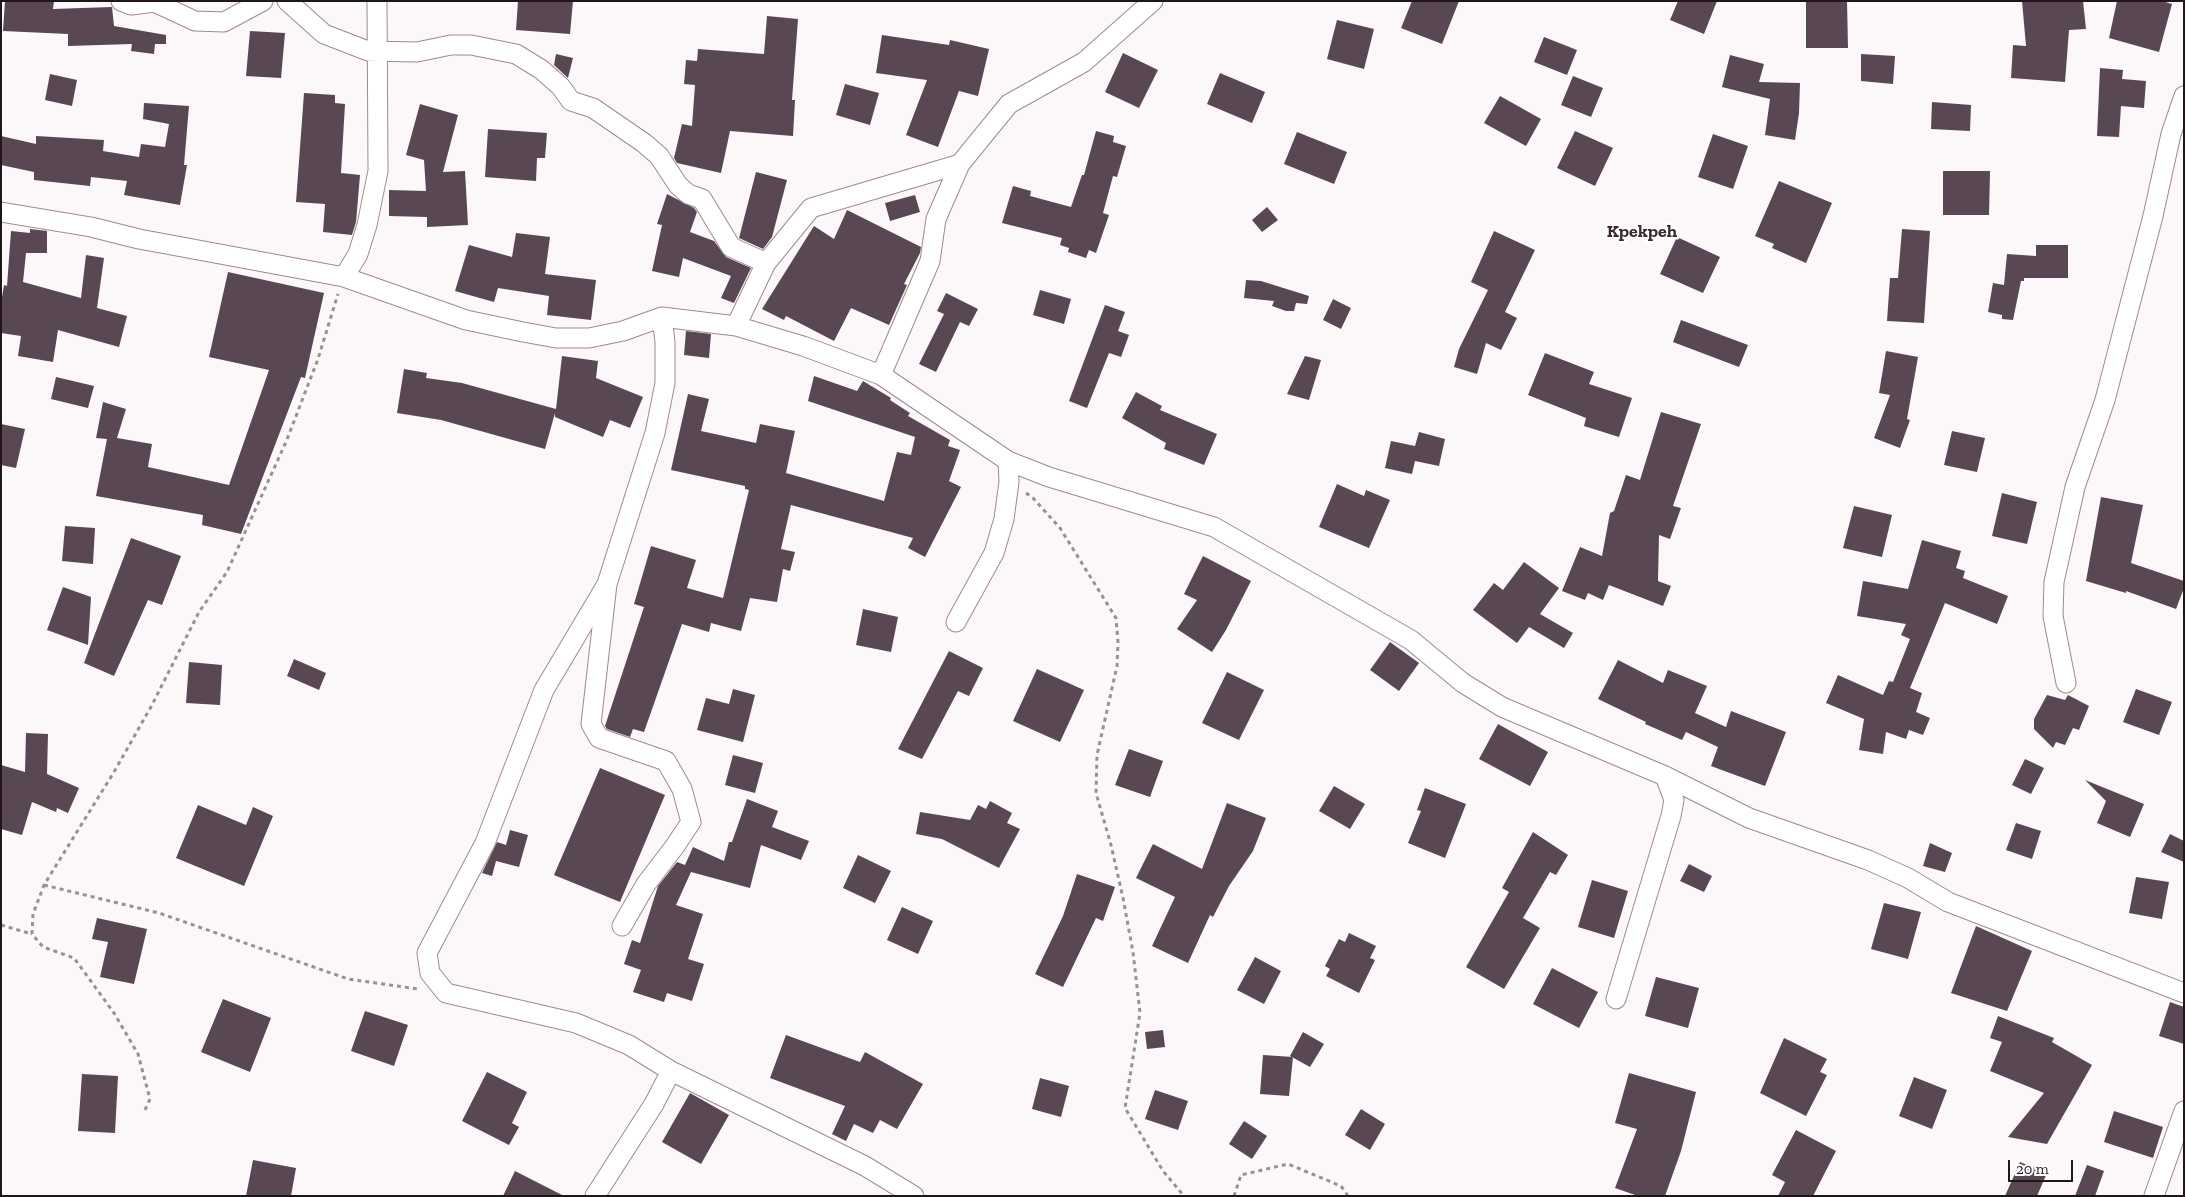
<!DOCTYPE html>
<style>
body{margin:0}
#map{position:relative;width:2185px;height:1197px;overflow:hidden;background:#fcf7f8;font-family:"Zilla Slab",serif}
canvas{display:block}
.frame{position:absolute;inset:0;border:2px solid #1e1618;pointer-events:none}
.scale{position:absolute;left:2008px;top:1160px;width:65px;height:22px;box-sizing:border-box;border:2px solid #1e1618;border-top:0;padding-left:6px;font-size:15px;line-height:18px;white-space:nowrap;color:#1e1618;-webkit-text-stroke:4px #fff;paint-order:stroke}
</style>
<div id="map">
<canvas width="2185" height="1197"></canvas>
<div class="frame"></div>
<div class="scale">20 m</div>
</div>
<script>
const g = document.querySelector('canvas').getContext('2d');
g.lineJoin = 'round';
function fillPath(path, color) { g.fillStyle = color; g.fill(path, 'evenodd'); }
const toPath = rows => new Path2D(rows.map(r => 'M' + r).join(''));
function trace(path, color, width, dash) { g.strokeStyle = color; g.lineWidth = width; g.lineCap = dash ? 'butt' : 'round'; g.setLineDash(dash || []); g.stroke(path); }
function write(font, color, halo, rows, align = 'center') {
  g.font = font + ' "Zilla Slab",serif'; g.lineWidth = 5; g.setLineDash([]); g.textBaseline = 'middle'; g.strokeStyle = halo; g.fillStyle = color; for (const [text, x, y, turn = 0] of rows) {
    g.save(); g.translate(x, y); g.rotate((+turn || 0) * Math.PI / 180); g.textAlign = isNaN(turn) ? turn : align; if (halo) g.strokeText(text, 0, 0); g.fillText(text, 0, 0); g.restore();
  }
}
const building = toPath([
 [5,1,54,1,53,9,112,7,114,26,166,35,166,44,155,44,154,54,131,51,132,44,68,46,68,34,3,31],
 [518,1,573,1,570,34,516,30],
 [1412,1,1459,1,1442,44,1401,28],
 [1678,1,1717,1,1704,34,1670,20],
 [1806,1,1847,1,1848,48,1806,48],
 [2022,1,2083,1,2086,29,2069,30,2065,82,2011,78,2013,45,2026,46],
 [2117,1,2162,1,2172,4,2159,52,2109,38],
 [767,16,798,19,792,100,795,100,793,136,730,131,721,173,677,163,674,158,682,124,692,126,695,85,684,84,686,60,697,61,698,49,764,54],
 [1337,20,1374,29,1364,69,1327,59],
 [250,31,285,33,281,78,246,76],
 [882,35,949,45,950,40,989,49,978,96,959,91,938,147,906,135,927,80,876,73],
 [1544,37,1577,50,1567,75,1534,62],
 [1123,53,1158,70,1139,108,1105,92],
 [556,54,573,58,568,78,554,65],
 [1861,54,1895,56,1893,84,1861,81],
 [1730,55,1764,64,1759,82,1800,83,1799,113,1795,140,1765,135,1770,99,1722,87],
 [2100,68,2123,70,2122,79,2146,81,2144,108,2121,106,2119,137,2097,136],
 [1220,73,1265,92,1252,123,1207,104],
 [50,74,77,80,72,106,45,100],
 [1573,76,1603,88,1591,117,1561,105],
 [845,84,879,93,870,125,836,115],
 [304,93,335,95,335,103,345,104,341,173,360,175,356,222,352,235,323,232,325,204,296,202],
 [1500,96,1541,119,1526,146,1484,123],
 [1932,102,1971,105,1970,131,1931,129],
 [144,103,189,106,184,165,187,165,180,205,124,195,127,181,91,177,90,186,34,180,34,172,1,165,1,136,36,144,36,136,104,140,103,151,139,157,141,144,165,147,169,124,143,119],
 [420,104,458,115,443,172,465,171,468,225,427,227,427,217,389,216,389,190,426,191,424,160,406,155],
 [488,129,547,133,545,158,537,158,536,181,485,177],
 [1096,131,1114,136,1113,142,1126,146,1117,177,1113,176,1103,213,1109,215,1096,253,1089,250,1086,258,1068,252,1069,248,1060,245,1062,238,1002,223,1013,186,1031,191,1030,196,1071,207,1082,175,1084,175],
 [1575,131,1613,148,1595,186,1557,168],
 [1297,132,1347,152,1334,184,1284,164],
 [1713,134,1748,146,1733,189,1698,177],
 [1943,171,1990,171,1989,215,1943,215],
 [756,172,787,180,772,237,763,249,739,238],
 [1779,181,1832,203,1806,263,1772,248,1774,244,1755,236],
 [667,194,694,208,697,212,690,232,714,241,726,257,751,268,734,303,721,298,731,276,683,258,679,277,652,271,662,225,657,224],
 [915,195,920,212,890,221,885,203],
 [1267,207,1278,220,1262,232,1252,220],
 [847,210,921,247,920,253,904,284,907,285,889,325,851,308,834,341,786,316,784,320,762,309,814,226,834,239],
 [30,229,47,231,47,253,26,253,23,282,81,298,86,255,104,258,97,308,127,316,119,347,58,330,53,362,18,356,21,336,1,333,1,303,4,285,7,286,11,231,30,233],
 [1902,229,1930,231,1924,323,1887,321,1890,278,1898,278],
 [1494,231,1535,250,1505,312,1517,318,1501,350,1486,343,1477,374,1454,367,1459,349,1488,290,1471,282],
 [516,233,550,237,545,274,596,280,591,320,547,315,549,296,498,288,494,302,455,291,469,245,512,257],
 [1677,237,1720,257,1703,293,1660,274],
 [2036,245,2068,245,2068,278,2024,278,2024,281,2021,281,2013,320,2002,319,2002,315,1988,312,1993,283,2004,285,2007,254,2036,256],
 [228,272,324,293,305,378,301,377,241,534,202,525,203,515,96,496,107,439,96,438,103,402,126,409,117,438,152,444,148,467,229,485,269,370,209,357],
 [1246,280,1261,281,1309,296,1307,304,1296,303,1294,311,1286,311,1272,306,1274,301,1244,298],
 [1040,290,1071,299,1064,324,1033,315],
 [946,293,978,309,969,326,960,322,936,372,919,364,944,314,937,311],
 [1333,299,1351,308,1341,329,1323,320],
 [1105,305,1125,312,1118,331,1129,335,1121,357,1109,353,1087,408,1069,401],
 [1681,320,1748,345,1739,367,1673,342],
 [686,331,711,334,709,358,684,355],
 [1886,351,1918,357,1907,419,1910,420,1900,448,1874,438,1890,395,1879,393],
 [1545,353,1594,372,1589,384,1632,398,1619,437,1584,426,1586,418,1528,395],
 [562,356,598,361,596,378,643,397,630,428,610,420,603,437,555,417,555,413,545,449,441,420,397,413,404,369,427,373,426,378,462,383,556,409],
 [1305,356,1321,360,1309,400,1287,394],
 [814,376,857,391,863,381,891,398,890,400,910,413,908,416,950,440,948,446,960,450,949,481,961,487,925,557,908,548,913,538,791,505,781,549,795,552,790,571,783,569,777,602,750,598,741,631,711,623,709,632,682,624,644,732,633,729,630,737,607,729,605,726,644,607,634,604,651,546,696,560,687,588,723,598,749,490,745,489,745,486,671,470,688,394,709,399,701,431,756,443,760,424,795,431,786,473,884,501,897,452,911,455,915,437,808,401],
 [56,377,94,386,88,408,51,399],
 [1136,392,1162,406,1160,410,1217,434,1204,465,1164,449,1166,443,1122,418],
 [1661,412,1701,424,1673,506,1681,508,1670,539,1659,535,1658,581,1671,586,1663,606,1609,585,1603,600,1588,593,1585,600,1562,591,1580,547,1602,556,1610,513,1614,511,1626,475,1640,480],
 [1,424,25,429,16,468,1,465],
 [1952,431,1985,438,1977,472,1944,465],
 [1419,432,1445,439,1439,466,1415,461,1412,474,1385,468,1391,441,1415,446],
 [1337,484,1364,496,1366,490,1390,500,1369,548,1319,527],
 [2002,493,2037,502,2027,544,1992,536],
 [2101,497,2143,505,2131,563,2184,581,2184,588,2176,609,2126,591,2126,593,2086,581],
 [1854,506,1892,515,1882,557,1843,548],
 [65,526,95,528,93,564,62,561],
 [131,538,181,556,162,605,148,600,114,676,84,663],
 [1922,540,1961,551,1956,568,1965,571,1963,578,2008,596,1997,624,1945,603,1910,688,1922,693,1916,712,1930,718,1923,735,1909,730,1906,739,1886,732,1883,754,1859,750,1864,719,1826,703,1838,675,1883,695,1889,681,1893,682,1910,639,1901,635,1906,624,1857,616,1863,581,1908,589],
 [1203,556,1251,581,1226,630,1212,652,1177,629,1197,600,1184,594],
 [1524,562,1559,588,1540,614,1573,633,1564,648,1529,627,1517,643,1473,610,1494,583,1503,590],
 [63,587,91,597,88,645,47,630],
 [863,609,898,617,891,652,856,645],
 [1390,642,1419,663,1399,691,1370,670],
 [949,651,983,668,969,696,958,691,922,759,898,749],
 [294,659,326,673,319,690,287,676],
 [1618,660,1663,683,1668,670,1707,686,1695,713,1726,727,1731,711,1786,732,1765,786,1711,766,1718,747,1686,732,1682,740,1645,724,1646,722,1598,699],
 [189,662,222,665,220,705,186,703],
 [1037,669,1084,690,1060,742,1013,721],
 [1227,672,1264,690,1239,740,1202,723],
 [733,689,755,695,743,742,697,730,706,698,729,704],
 [2136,689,2172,702,2159,735,2123,722],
 [2047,695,2065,700,2068,695,2089,706,2079,730,2073,728,2065,745,2056,742,2053,748,2034,729,2034,719],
 [1498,724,1548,752,1530,786,1479,759],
 [26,733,48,734,47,774,79,788,68,813,57,808,56,812,32,802,22,835,1,829,1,765,25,772],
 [1129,749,1163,761,1150,797,1115,785],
 [733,755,763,763,755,793,725,785],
 [2025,759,2044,768,2031,794,2012,785],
 [600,768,665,795,620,902,554,875],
 [2085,780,2144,804,2130,837,2097,823,2106,801],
 [1334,786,1365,804,1350,829,1319,811],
 [1425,788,1466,804,1445,858,1408,843,1421,811,1417,810],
 [747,799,778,811,772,827,809,841,801,860,761,845,750,888,691,872,676,905,703,914,688,959,704,964,692,1001,667,993,664,1002,633,992,641,970,624,964,632,940,640,943,658,886,677,862,685,865,693,847,724,861,729,842,732,842],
 [990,801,1012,813,1007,823,1020,829,999,868,942,839,916,834,920,812,970,820,978,805,986,809],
 [1227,803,1266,818,1253,851,1229,886,1213,917,1210,915,1188,963,1152,946,1175,897,1136,878,1153,844,1202,869],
 [198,805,246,825,253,807,273,816,244,886,176,858],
 [2016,823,2041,831,2032,859,2006,850],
 [510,830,528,835,519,867,496,861,492,876,482,873,497,842,506,845],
 [1533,832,1568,855,1556,875,1550,872,1523,918,1540,928,1504,989,1466,967,1509,892,1502,888],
 [2170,834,2184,841,2184,862,2161,852],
 [1930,843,1952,853,1945,872,1923,866],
 [858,855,891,871,875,903,843,888],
 [1689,864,1712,876,1704,892,1680,881],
 [1077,874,1115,887,1103,921,1096,918,1063,987,1035,974,1063,916],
 [2136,877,2169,882,2162,919,2129,913],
 [1592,880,1628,891,1614,938,1578,927],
 [1884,903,1921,912,1908,959,1871,949],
 [902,907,933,921,918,954,887,940],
 [97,918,147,929,134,984,100,977,108,942,92,939],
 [1976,926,2032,951,2007,1011,1951,993],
 [1349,933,1376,946,1370,958,1375,960,1359,993,1326,976,1330,969,1325,966,1339,939,1345,942],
 [1255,957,1281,971,1264,1004,1237,990],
 [1552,968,1598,992,1579,1028,1533,1004],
 [1656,977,1699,988,1688,1028,1645,1016],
 [223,999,271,1018,250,1072,201,1052],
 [2170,1002,2184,1007,2184,1044,2159,1036],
 [365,1011,408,1025,394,1066,351,1051],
 [1998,1016,2054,1038,2052,1042,2092,1065,2047,1144,2008,1137,2044,1093,1990,1071,2002,1042,1990,1038],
 [1163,1030,1165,1047,1147,1049,1145,1032],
 [1303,1032,1324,1044,1310,1067,1290,1056],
 [786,1035,860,1062,865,1052,923,1084,897,1129,880,1120,873,1133,854,1124,846,1141,832,1134,845,1106,770,1078],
 [1784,1038,1827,1059,1820,1072,1827,1075,1806,1116,1760,1093],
 [1263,1055,1293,1057,1289,1096,1260,1094],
 [487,1072,527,1092,512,1123,519,1127,509,1145,462,1121],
 [1629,1073,1696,1092,1681,1151,1665,1196,1638,1196,1615,1188,1637,1129,1615,1123],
 [82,1074,118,1076,115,1133,78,1131],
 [1914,1077,1947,1090,1932,1129,1899,1116],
 [1040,1078,1069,1086,1061,1117,1032,1109],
 [1155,1090,1188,1101,1178,1130,1145,1119],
 [690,1093,729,1115,701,1164,662,1142],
 [1361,1109,1385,1124,1370,1150,1345,1135],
 [2114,1111,2163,1127,2153,1158,2104,1142],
 [1244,1121,1267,1136,1252,1159,1229,1144],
 [1796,1130,1836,1151,1813,1196,1778,1196,1785,1182,1772,1175],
 [253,1160,296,1168,291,1196,246,1196],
 [2020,1162,2047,1173,2037,1196,2005,1196],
 [2087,1165,2104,1171,2095,1196,2075,1196],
 [515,1171,564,1196,503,1196]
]);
const path = toPath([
 [1026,493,1033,498,1060,528,1116,618,1118,642,1117,666,1097,755,1096,793,1111,845,1123,898,1133,952,1140,1013,1125,1108,1163,1171,1184,1196],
 [44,885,159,913,348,979,418,989],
 [1,925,32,934],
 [145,1110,150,1099,138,1054,114,1013,74,958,43,947,32,934,33,914,44,885,114,772,152,705,199,612,227,572,286,442,318,359,338,294],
 [1234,1196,1241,1175,1288,1164,1341,1186,1348,1196]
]);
const minor = toPath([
 [121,1,131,5,154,2,195,21,224,22,263,1],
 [287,1,324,34,368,51,417,52,451,45,471,45,516,54,542,70,561,87,571,101,593,108,644,143,659,156,678,185,688,194,702,199,731,247,766,263],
 [1,212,91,227,139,239,344,277,466,320,523,332,556,338,589,338,623,331,662,317,736,326,803,346,881,375,1008,461,1049,477,1214,527,1411,640,1463,683,1502,707,1665,776,1749,818,1868,860,1908,878,1948,902,2184,993],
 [344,277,358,254,367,225,378,171,377,1],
 [736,326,766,263,811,208,960,164],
 [881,375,930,261,936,219,960,164,1009,104,1084,62,1153,1],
 [956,622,994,553,1004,519,1009,482,1008,461],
 [2066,683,2053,616,2054,582,2075,487,2105,400,2153,216,2171,134,2184,96],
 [622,926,646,884,675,846,691,822,682,789,666,761,599,738,591,724,607,584,655,433,665,383,665,342,662,317],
 [1616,999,1671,816,1674,800,1665,776],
 [671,1071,865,1166,914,1196],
 [595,1196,654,1104,671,1071,629,1045,576,1023,446,993,430,973,427,953,485,843,544,690,607,584],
 [2154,1196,2184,1111]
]);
const neighbourhoodNames = [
 ["Kpekpeh",1642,232]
];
fillPath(building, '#594853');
trace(minor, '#a0898f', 21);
trace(path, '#979192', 3, [4, 4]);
trace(minor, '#fff', 19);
write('bold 18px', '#3d2a2f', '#fff', neighbourhoodNames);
</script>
